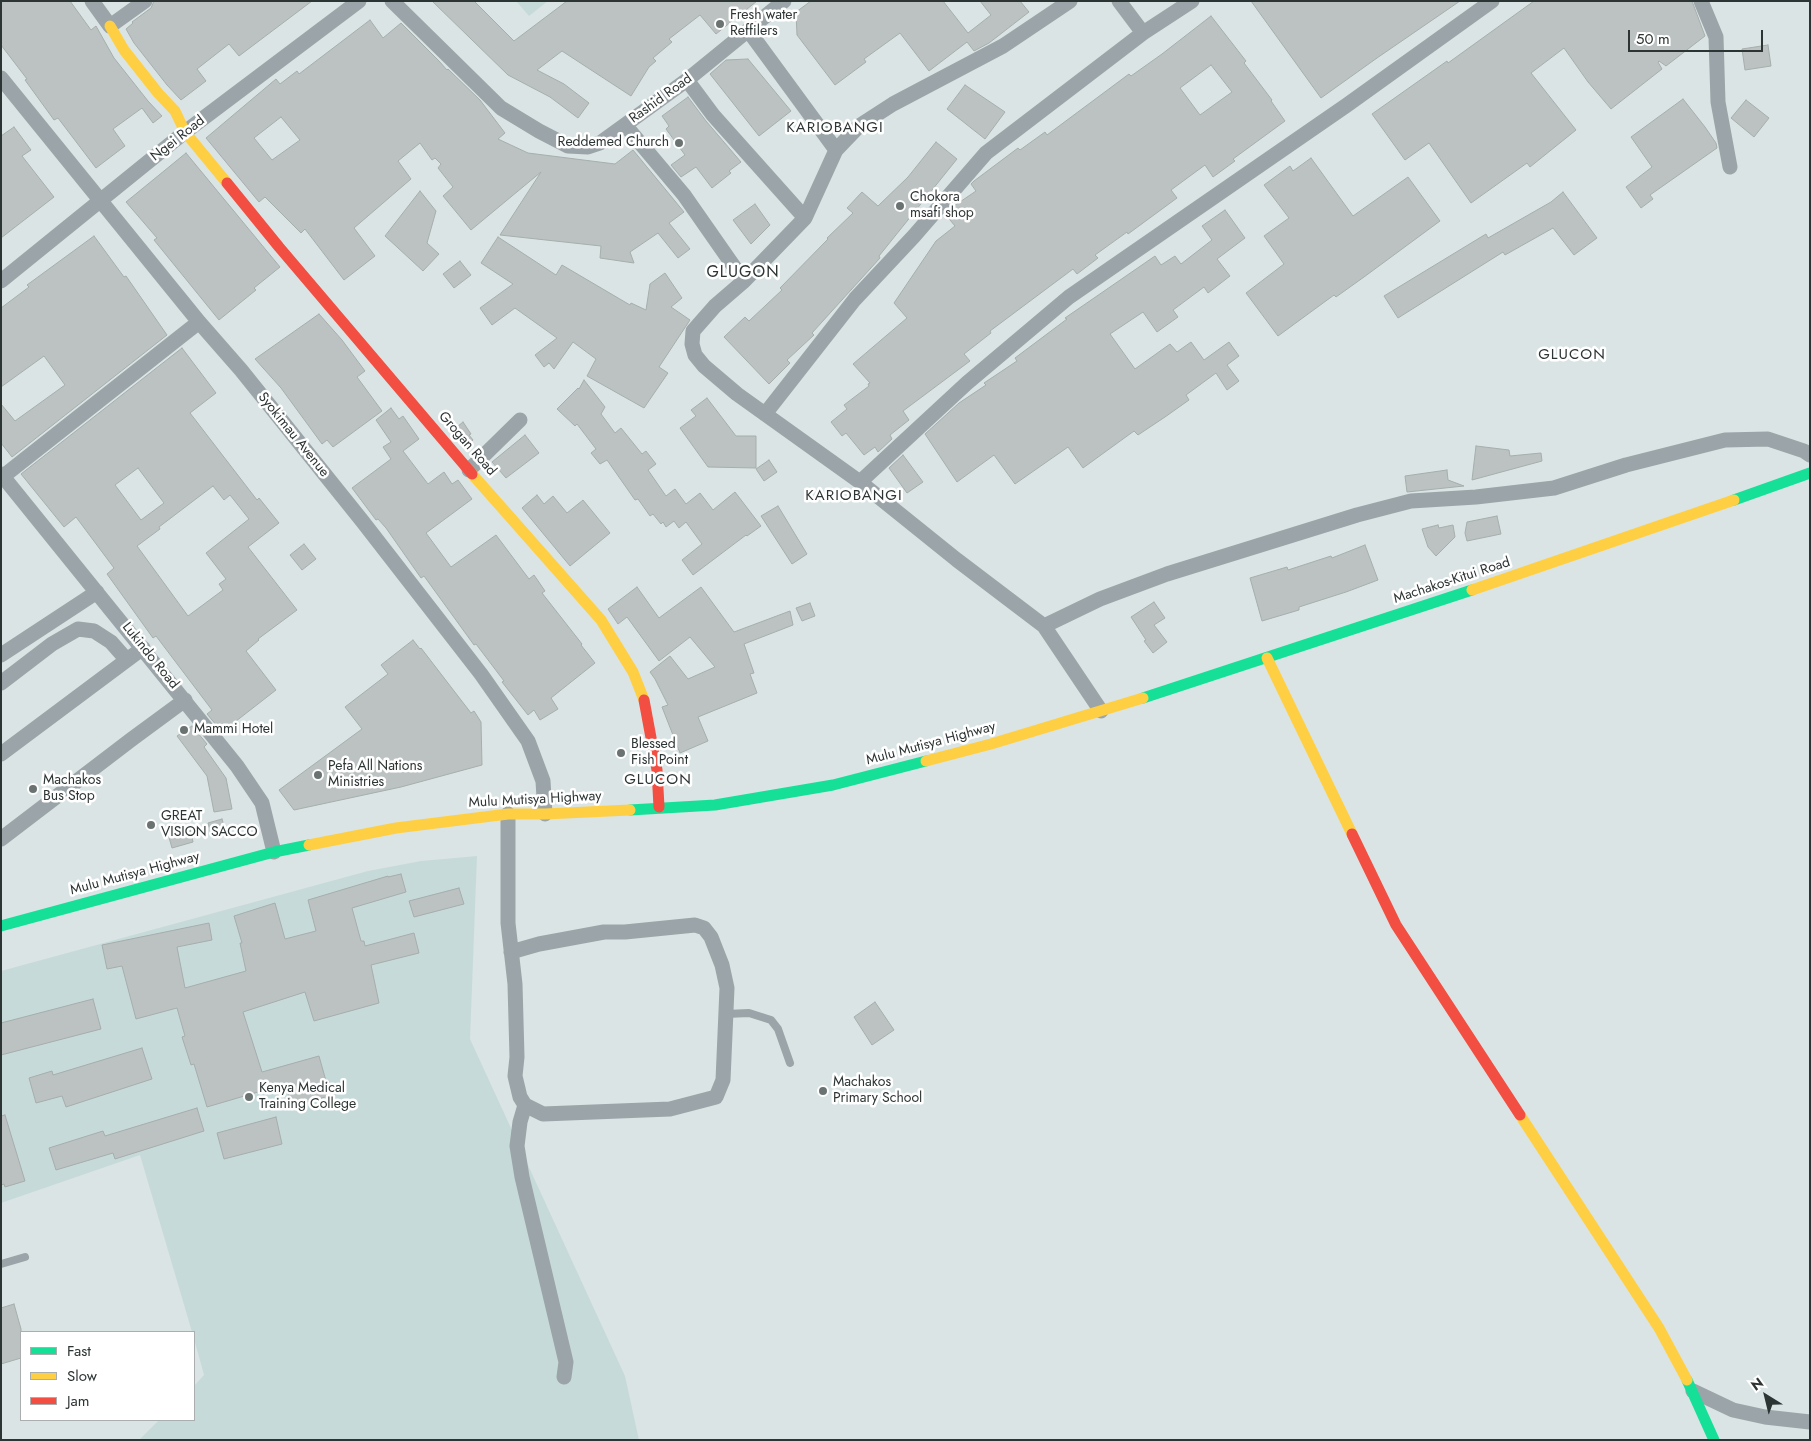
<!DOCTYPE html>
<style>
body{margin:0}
#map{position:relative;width:1811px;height:1441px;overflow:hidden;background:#dae4e4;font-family:Jost,sans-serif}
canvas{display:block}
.frame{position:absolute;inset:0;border:2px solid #2d3434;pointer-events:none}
.legend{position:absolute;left:20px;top:1331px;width:175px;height:90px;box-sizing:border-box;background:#fff;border:1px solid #abaeae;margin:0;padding:6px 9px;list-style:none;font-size:15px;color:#2d3434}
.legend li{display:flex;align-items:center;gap:10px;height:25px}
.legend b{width:25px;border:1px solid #abaeae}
.north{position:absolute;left:1741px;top:1371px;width:50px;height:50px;-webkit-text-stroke:4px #fff;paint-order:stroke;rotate:324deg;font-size:14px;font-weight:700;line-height:20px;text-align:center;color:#2d3434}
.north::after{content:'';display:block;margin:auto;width:18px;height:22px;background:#2d3434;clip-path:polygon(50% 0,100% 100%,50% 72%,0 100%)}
.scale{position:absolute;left:1628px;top:30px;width:135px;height:22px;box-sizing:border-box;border:2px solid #2d3434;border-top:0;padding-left:6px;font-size:15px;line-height:18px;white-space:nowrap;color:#2d3434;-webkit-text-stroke:4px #fff;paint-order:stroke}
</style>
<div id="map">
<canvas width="1811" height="1441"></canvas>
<div class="frame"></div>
<ul class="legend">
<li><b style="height:6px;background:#16e098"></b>Fast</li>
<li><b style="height:6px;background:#ffcf43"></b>Slow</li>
<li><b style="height:6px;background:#f24e42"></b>Jam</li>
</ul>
<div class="north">N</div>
<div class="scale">50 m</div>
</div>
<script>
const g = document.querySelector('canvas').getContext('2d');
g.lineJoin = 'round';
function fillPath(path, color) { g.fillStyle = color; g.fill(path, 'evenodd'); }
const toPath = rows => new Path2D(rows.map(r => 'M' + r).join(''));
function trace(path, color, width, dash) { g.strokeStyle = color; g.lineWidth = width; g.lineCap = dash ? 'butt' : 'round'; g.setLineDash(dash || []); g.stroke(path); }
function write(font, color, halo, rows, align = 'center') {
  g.font = font + ' Jost,sans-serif'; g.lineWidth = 5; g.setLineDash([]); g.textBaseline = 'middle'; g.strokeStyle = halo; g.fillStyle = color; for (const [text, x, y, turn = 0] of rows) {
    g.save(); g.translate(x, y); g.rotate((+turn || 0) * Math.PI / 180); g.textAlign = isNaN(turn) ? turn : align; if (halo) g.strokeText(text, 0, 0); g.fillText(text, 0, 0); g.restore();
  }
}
const built = toPath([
 [516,1,548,1,529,16],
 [477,856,470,1039,625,1376,639,1440,139,1440,159,1420,194,1420,194,1386,204,1375,194,1339,194,1332,192,1332,140,1155,1,1203,1,971,368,871,421,861]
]);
const building = toPath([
 [1,1,70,1,91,30,96,26,114,58,148,101,162,116,153,123,142,108,113,129,125,146,96,168,58,118,54,120,25,80,27,79,1,45,1,1],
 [154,1,312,1,239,56,229,44,197,69,206,81,181,100,167,85,134,43,126,29,133,23,132,22,151,8,154,1],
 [432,1,474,1,514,41,567,1,757,1,716,34,700,15,669,39,672,42,653,58,656,61,649,67,631,96,562,51,537,70,564,84,589,103,578,118,550,97,508,75,432,1],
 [811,1,943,1,968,33,991,15,980,1,1020,1,1029,12,989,43,974,51,967,42,929,71,900,33,864,59,866,62,835,85,797,35,796,12,811,1],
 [1251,1,1460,1,1377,58,1321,98,1251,1],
 [1534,1,1692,1,1705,36,1666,66,1659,61,1658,62,1662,69,1611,109,1588,82,1564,48,1531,73,1576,130,1530,167,1527,163,1471,203,1429,143,1405,160,1372,114,1447,61,1448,63,1534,1],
 [1211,16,1246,61,1244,63,1272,100,1271,101,1285,121,1233,159,1235,161,1213,177,1205,165,1171,190,1177,198,1128,234,1127,232,1095,255,1098,258,1077,274,1073,269,990,331,991,333,964,354,970,361,903,411,909,420,890,435,892,439,878,452,875,447,864,455,846,433,842,436,831,422,847,409,844,405,869,386,868,384,870,383,853,364,907,318,894,303,936,241,955,226,945,214,951,208,976,191,971,184,974,181,1018,148,1020,150,1045,132,1047,135,1129,74,1131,76,1162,54,1211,16],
 [1211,65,1232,92,1200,115,1180,88,1211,65],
 [370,20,383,38,401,23,439,61,447,70,448,69,480,100,505,133,498,139,528,153,615,164,633,150,684,212,669,223,690,249,678,258,658,233,630,252,634,263,600,258,601,246,500,235,541,172,471,230,443,196,453,187,438,168,441,164,435,158,432,160,420,143,398,161,411,179,354,228,375,256,344,280,305,229,301,233,265,197,259,202,206,138,276,79,280,84,297,71,299,74,370,20],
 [281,117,300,140,272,160,254,138,281,117],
 [1768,45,1771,66,1745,70,1742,49,1768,45],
 [748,59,791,111,759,136,710,74,726,60,748,59],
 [965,85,1005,112,985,139,947,109,965,85],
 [688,97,706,121,741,162,729,171,731,173,712,188,696,167,681,177,671,165,685,155,666,129,669,126,662,116,688,97],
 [1683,99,1705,127,1716,143,1717,148,1650,195,1653,199,1641,208,1626,187,1652,167,1631,137,1683,99],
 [1746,100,1769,118,1754,137,1731,118,1746,100],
 [14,127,31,150,22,156,54,197,1,238,1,136,14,127],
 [936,142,957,159,879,256,880,258,812,333,814,335,787,360,790,363,769,384,724,337,745,317,749,321,782,290,780,288,828,239,827,238,853,213,847,208,862,192,878,206,908,177,936,142],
 [186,153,280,267,254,288,256,290,219,320,154,240,157,238,126,202,186,153],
 [1311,158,1353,216,1408,177,1440,221,1364,277,1336,297,1334,295,1278,336,1246,293,1284,264,1264,236,1289,218,1264,185,1290,166,1293,171,1311,158],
 [420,191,436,211,427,243,439,254,423,271,385,236,420,191],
 [1563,192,1597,238,1574,255,1553,228,1505,255,1503,252,1398,318,1384,296,1486,234,1488,238,1551,202,1563,192],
 [755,204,770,225,751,244,733,220,755,204],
 [1225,210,1245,238,1217,259,1230,276,1208,293,1204,287,1173,310,1178,317,1157,332,1143,312,1110,334,1135,369,1170,344,1177,352,1191,342,1204,360,1229,342,1239,356,1227,365,1239,381,1227,390,1216,373,1186,395,1189,400,1165,417,1138,435,1134,431,1083,468,1068,447,1015,484,994,455,957,482,925,434,959,403,986,385,984,383,1017,361,1015,358,1067,319,1065,318,1155,256,1161,265,1175,256,1181,264,1212,240,1202,226,1225,210],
 [94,236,124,277,126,276,167,335,12,457,1,443,1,404,15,421,65,385,44,356,1,387,1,308,29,287,27,285,94,236],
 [498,237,556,275,562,265,630,305,631,303,646,310,650,284,665,273,682,298,671,307,690,320,659,367,668,373,644,408,587,376,596,359,573,342,554,369,549,363,544,367,535,355,557,338,515,308,492,325,480,308,513,284,481,263,498,237],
 [460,261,471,275,454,288,443,274,460,261],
 [319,314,342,340,365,371,357,377,382,411,333,447,327,440,322,444,281,388,255,359,319,314],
 [182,348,216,393,190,413,257,500,259,498,279,523,248,547,297,610,258,639,259,640,246,651,276,690,222,732,207,714,212,710,156,636,153,638,107,574,114,568,76,517,64,527,21,474,182,348],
 [138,468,164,503,141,520,115,485,138,468],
 [213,486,224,500,230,495,249,519,206,553,226,579,219,584,223,590,188,616,137,546,160,529,159,527,213,486],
 [584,380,605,407,601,414,615,433,621,428,642,454,646,451,656,464,648,470,666,496,675,489,686,504,700,493,713,510,735,492,761,526,747,536,746,535,693,575,682,560,702,544,686,522,679,528,674,521,666,527,663,522,661,524,653,514,650,516,638,499,635,500,607,460,600,464,591,453,596,449,577,424,575,426,557,409,578,388,579,389,584,380],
 [707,398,736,436,756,436,756,468,708,467,680,428,696,416,691,410,707,398],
 [391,408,399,419,403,416,419,439,403,451,428,484,444,472,452,484,458,480,472,499,426,533,451,567,496,535,529,579,534,575,545,591,542,593,582,644,581,645,595,663,551,698,558,709,540,720,534,710,528,715,502,682,504,681,476,644,474,645,424,576,421,578,386,528,378,519,376,520,352,488,391,459,383,447,391,442,376,420,391,408],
 [463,422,471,434,469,435,473,440,466,447,452,431,463,422],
 [525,435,539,453,506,478,492,462,525,435],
 [1476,446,1509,450,1510,456,1541,453,1542,461,1472,480,1476,446],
 [903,455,923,482,907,493,889,468,903,455],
 [769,460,777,472,764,481,756,469,769,460],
 [1447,470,1448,480,1464,486,1407,492,1405,476,1447,470],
 [537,495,544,504,553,496,567,513,583,500,610,533,570,566,522,508,537,495],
 [778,506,807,554,792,564,761,516,778,506],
 [1497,516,1501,534,1467,541,1465,533,1467,522,1497,516],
 [1438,525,1439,528,1453,525,1455,537,1436,556,1428,547,1422,529,1438,525],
 [304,544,316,559,302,570,290,555,304,544],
 [1365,545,1378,580,1346,592,1299,607,1299,610,1262,621,1250,578,1287,567,1288,570,1331,556,1332,558,1365,545],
 [637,587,659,618,701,587,734,632,790,611,793,625,744,644,754,673,750,674,757,693,698,717,708,741,680,753,662,707,668,705,655,679,650,672,670,656,688,679,715,667,690,637,659,661,627,617,618,624,608,609,637,587],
 [1154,602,1165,618,1154,625,1167,642,1153,653,1144,641,1146,640,1131,617,1154,602],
 [810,603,815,616,802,621,796,608,810,603],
 [413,640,420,649,421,648,471,713,474,711,481,722,482,765,401,787,294,810,279,790,362,729,345,707,388,674,381,665,413,640],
 [192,726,207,744,204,747,226,778,232,809,214,812,207,776,177,736,192,726],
 [222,819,226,833,212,837,208,823,222,819],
 [190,828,193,842,172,848,168,834,190,828],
 [401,874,406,892,352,908,361,941,364,941,365,946,414,933,419,953,371,965,379,1003,314,1021,305,992,243,1012,262,1072,319,1056,326,1081,329,1081,333,1095,292,1106,285,1084,207,1107,194,1064,191,1065,182,1037,185,1036,177,1008,136,1019,122,966,107,969,102,945,209,923,212,940,177,947,185,988,246,971,240,943,242,943,234,916,275,903,285,939,316,931,308,900,388,876,388,877,401,874],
 [459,888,464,904,414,917,409,901,459,888],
 [93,999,101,1029,1,1055,1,1023,93,999],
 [875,1002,894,1030,872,1045,854,1017,875,1002],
 [142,1048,152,1079,66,1107,62,1096,36,1103,29,1078,52,1071,53,1075,142,1048],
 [197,1108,204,1131,115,1159,113,1153,56,1170,49,1148,103,1131,105,1136,197,1108],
 [5,1115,25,1181,5,1187,4,1184,1,1185,1,1116,5,1115],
 [276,1117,282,1144,224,1159,217,1133,276,1117],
 [14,1304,21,1329,21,1358,1,1364,1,1308,14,1304]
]);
const lane = toPath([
 [726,1014,749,1013,771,1020,778,1029,790,1063],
 [1,1264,25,1257]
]);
const street = toPath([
 [92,1,110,26,145,1],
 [392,1,501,108,539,131,568,146,588,147,600,143,687,80,784,1],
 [1119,1,1143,33],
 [1701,1,1716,37,1718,102,1730,167],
 [748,30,836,150],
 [1,78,199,322,241,370,363,522,481,674,528,741,543,781,545,814],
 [687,80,713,115,805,218],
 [625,125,684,195,744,281,715,306,693,331,692,344,695,355,704,366,737,394,860,482,957,560,1044,626],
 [1,281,185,132,359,1],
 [744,281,805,218,836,150,859,126,893,104,1003,46,1070,1],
 [765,414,855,299,914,236,986,153,1143,33,1192,1],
 [469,470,520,420],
 [1,474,237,766,262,803,274,852],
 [1,478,199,322],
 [860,482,967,383,1069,297,1347,105,1492,1],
 [1,655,97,592],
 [1,683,52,644,78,629,94,631,111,642,126,659],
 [1101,711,1044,626,1100,599,1167,574,1357,515,1411,501,1476,497,1554,488,1626,465,1725,440,1768,439,1804,451,1810,455],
 [1,754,143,648],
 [508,814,508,923,515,984,517,1057,515,1076,520,1097,525,1105,543,1114,670,1109,716,1097,723,1080,727,988,722,965,711,937,704,928,695,925,625,932,604,932,539,944,511,952],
 [1,839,132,739,185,700],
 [525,1105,520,1122,517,1146,522,1177,566,1362,564,1377],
 [1693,1391,1733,1410,1765,1417,1810,1422]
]);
const fast = toPath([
 [1734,500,1810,473],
 [1143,698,1472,590],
 [630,810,715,805,833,785,926,761],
 [1,926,274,852,309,845],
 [1687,1380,1714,1440]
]);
const slow = toPath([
 [110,26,124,50,158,93,175,111,185,132,227,183],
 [472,474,601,620,633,672,644,700],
 [1472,590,1734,500],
 [1267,658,1352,834],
 [926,761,991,744,1143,698],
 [309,845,396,828,508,814,545,814,630,810],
 [1520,1115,1659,1328,1687,1380]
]);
const jam = toPath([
 [227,183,279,247,472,474],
 [644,700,657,770,659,807],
 [1352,834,1396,925,1520,1115]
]);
const markers = [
 [720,24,5,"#6a7272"],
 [679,143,5,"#6a7272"],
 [900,206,5,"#6a7272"],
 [184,730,5,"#6a7272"],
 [621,753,5,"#6a7272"],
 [318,775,5,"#6a7272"],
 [33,789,5,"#6a7272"],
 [151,825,5,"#6a7272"],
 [823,1091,5,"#6a7272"],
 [249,1097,5,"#6a7272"]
];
const poiNames = [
 ["Fresh water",730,16],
 ["Reffilers",730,32],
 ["Reddemed Church",669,143,"right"],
 ["Chokora",910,198],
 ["msafi shop",910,214],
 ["Mammi Hotel",194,730],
 ["Blessed",631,745],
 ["Fish Point",631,761],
 ["Pefa All Nations",328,767],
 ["Ministries",328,783],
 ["Machakos",43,781],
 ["Bus Stop",43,797],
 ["GREAT",161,817],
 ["VISION SACCO",161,833],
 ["Machakos",833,1083],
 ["Primary School",833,1099],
 ["Kenya Medical",259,1089],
 ["Training College",259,1105]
];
const streetNames = [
 ["Rashid Road",661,99,-36],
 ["Ngei Road",178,139,-38],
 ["Syokimau Avenue",293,435,51],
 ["Grogan Road",467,444,49],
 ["Machakos-Kitui Road",1452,581,-18],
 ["Lukindo Road",150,656,51],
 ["Mulu Mutisya Highway",931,744,-15],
 ["Mulu Mutisya Highway",535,800,-3],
 ["Mulu Mutisya Highway",135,874,-15]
];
const neighbourhoodNames = [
 ["KARIOBANGI",835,128],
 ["GLUCON",1572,355],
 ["KARIOBANGI",854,496],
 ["GLUCON",658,780]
];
const quarterNames = [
 ["GLUGON",743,273]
];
fillPath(built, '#c7dada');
fillPath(building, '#bbc2c1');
trace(building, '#a6aeac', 1);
trace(lane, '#9ba4a8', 8);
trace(street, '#9ba4a8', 15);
trace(fast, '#16e098', 11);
trace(slow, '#ffcf43', 11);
trace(jam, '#f24e42', 11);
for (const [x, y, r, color] of markers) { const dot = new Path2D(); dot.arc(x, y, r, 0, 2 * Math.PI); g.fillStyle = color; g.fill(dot); trace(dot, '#fff', 2); }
write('14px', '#2d3434', '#fff', poiNames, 'left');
write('14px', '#2d3434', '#fff', streetNames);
g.letterSpacing = '1px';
write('15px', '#2d3434', '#fff', neighbourhoodNames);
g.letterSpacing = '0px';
g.letterSpacing = '1px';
write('16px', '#2d3434', '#fff', quarterNames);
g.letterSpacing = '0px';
</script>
